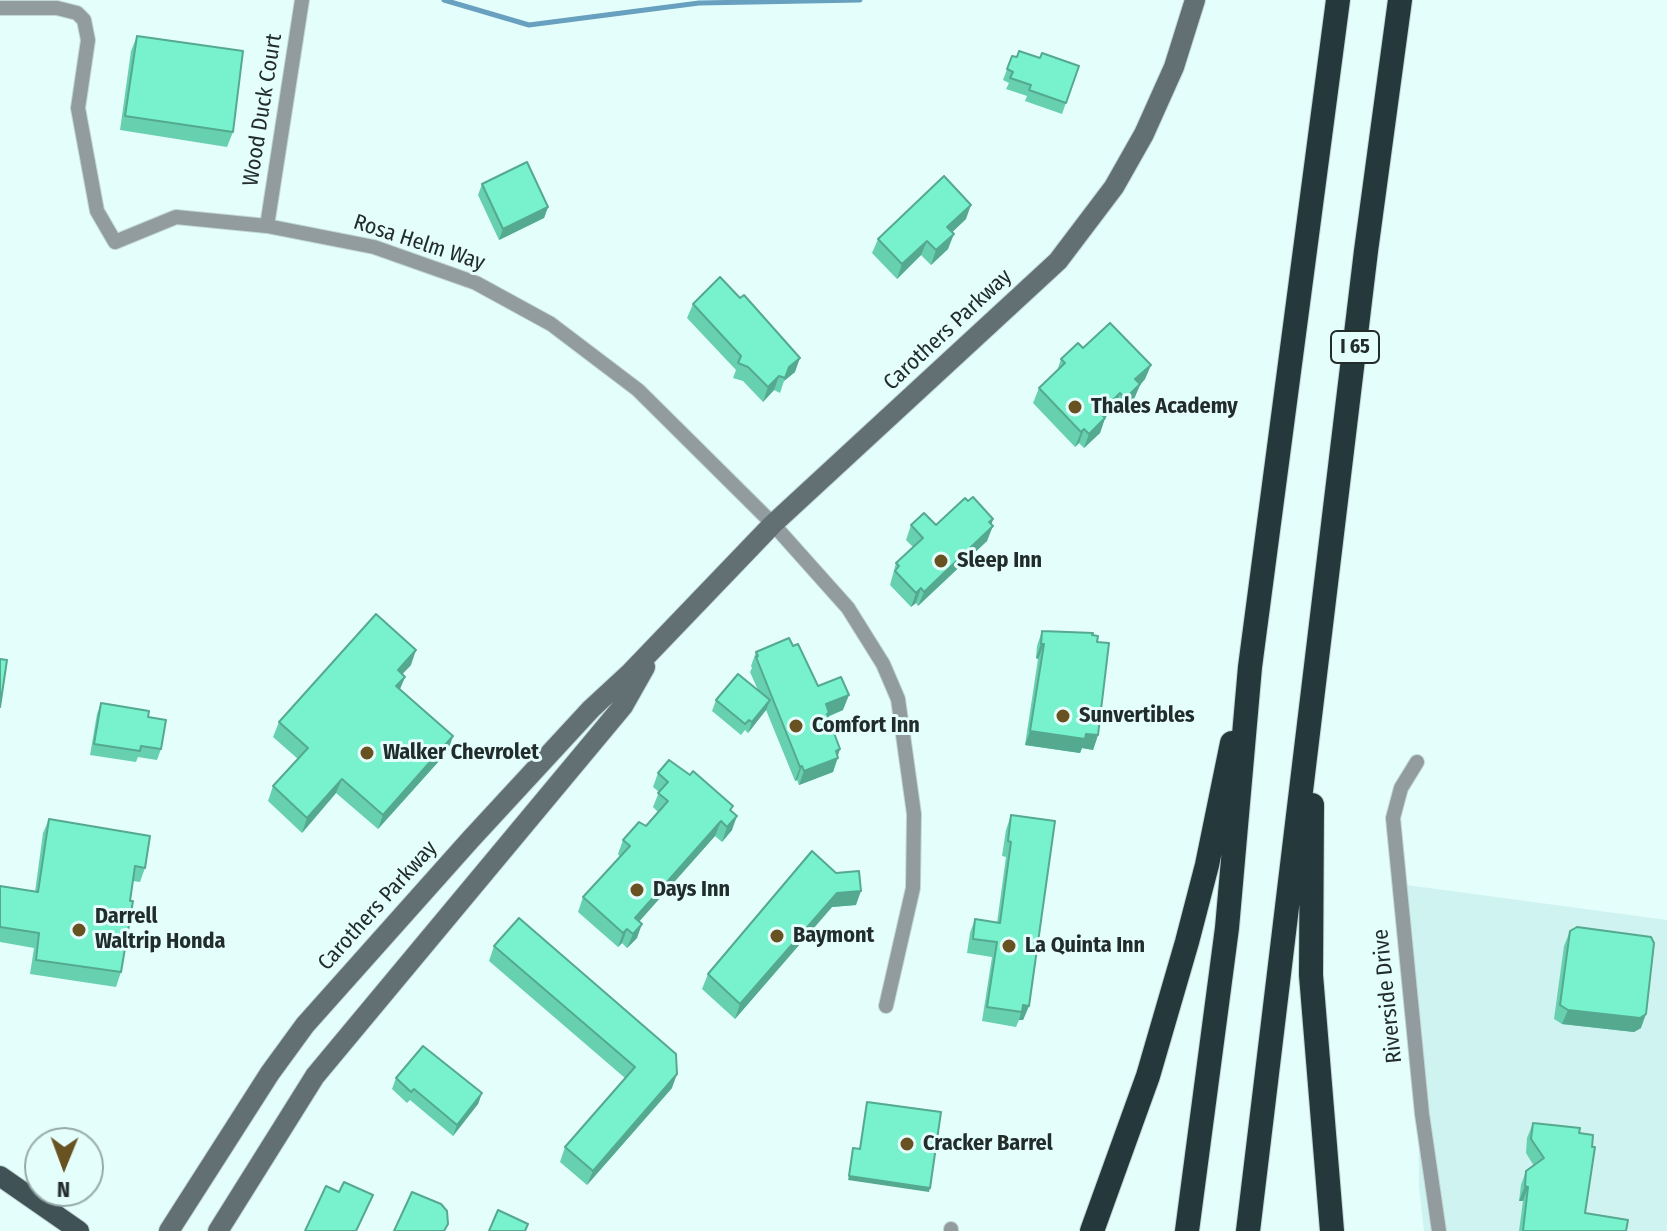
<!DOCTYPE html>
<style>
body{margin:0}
#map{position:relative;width:1667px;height:1231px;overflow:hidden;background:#e4fefc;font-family:"Fira Sans Condensed",sans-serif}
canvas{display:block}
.north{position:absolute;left:24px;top:1127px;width:80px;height:80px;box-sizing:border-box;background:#e4fefc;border:2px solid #96aaa8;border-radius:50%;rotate:181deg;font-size:22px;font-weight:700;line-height:32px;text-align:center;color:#222c2b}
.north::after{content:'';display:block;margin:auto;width:28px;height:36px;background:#695222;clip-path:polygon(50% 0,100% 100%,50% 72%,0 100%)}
</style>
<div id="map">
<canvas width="1667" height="1231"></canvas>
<div class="north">N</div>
</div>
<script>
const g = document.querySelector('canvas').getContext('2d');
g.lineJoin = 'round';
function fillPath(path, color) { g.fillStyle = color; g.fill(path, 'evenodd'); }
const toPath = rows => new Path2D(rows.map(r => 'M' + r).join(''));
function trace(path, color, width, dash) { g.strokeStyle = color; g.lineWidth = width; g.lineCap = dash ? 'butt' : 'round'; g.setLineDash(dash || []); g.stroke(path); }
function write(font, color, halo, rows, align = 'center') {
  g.font = font + ' "Fira Sans Condensed",sans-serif'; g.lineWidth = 6; g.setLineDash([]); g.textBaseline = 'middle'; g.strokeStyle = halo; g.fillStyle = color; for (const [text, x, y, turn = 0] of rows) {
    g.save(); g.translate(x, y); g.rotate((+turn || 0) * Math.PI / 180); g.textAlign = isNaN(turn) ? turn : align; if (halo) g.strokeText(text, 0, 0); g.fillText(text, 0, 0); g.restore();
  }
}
const built = toPath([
 [1399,884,1667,920,1667,1231,1424,1231,1419,1187,1418,1067]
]);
const stream = toPath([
 [444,0,529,25,699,3,860,0]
]);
const street = toPath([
 [0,8,57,8,77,13,84,20,88,40,78,108,97,211,115,242,176,217,267,226,374,247,476,283,551,324,638,390,773,524,848,608,883,664,898,699,914,814,913,888,886,1006],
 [267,226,302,0],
 [1417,762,1401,788,1393,818,1422,1114,1439,1231],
 [951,1231,951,1229]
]);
const secondary = toPath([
 [169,1231,270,1073,305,1025,470,840,591,709,631,672,773,524,1058,261,1114,187,1144,134,1174,67,1195,0],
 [218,1231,315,1076,623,706,645,667]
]);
const primary = toPath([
 [0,1176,79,1231]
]);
const highway = toPath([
 [1312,805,1311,975,1332,1231],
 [1092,1231,1148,1076,1187,942,1207,865,1232,743],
 [1187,1231,1227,928,1250,667,1338,0],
 [1248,1231,1366,251,1400,0]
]);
const wall = toPath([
 [137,36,233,132,227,147,120,130,131,51],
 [1012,56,1079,66,1062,114,1025,101,1027,96,1006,89,1009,83,1003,80],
 [482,184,548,207,544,218,499,240,478,195],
 [966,219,952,232,948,249,931,265,921,255,897,279,872,253,878,239],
 [693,304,795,372,784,381,780,393,774,390,763,402,743,381,733,378,736,370,687,318],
 [1083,348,1151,365,1145,379,1140,385,1134,399,1120,413,1115,408,1105,418,1100,433,1084,448,1079,443,1075,447,1033,403,1039,388,1057,371,1061,359],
 [968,501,993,519,987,541,918,606,916,603,911,607,890,585,896,563,913,547,906,540,911,525,936,525],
 [1042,631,1092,635,1098,735,1093,750,1082,748,1080,753,1025,745,1038,659,1036,658,1037,646],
 [793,646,818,686,843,710,828,717,838,758,833,772,799,785,797,780,795,781,766,710,748,733,745,730,741,735,712,711,716,700,758,690,750,672,752,668,751,666,756,652],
 [411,665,402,674,405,677,400,689,448,751,378,829,336,793,302,833,268,801,273,786,298,759,273,737,279,722],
 [101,703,148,717,161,749,157,760,138,757,136,762,90,755,97,714],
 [658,773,732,811,732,830,722,842,715,836,639,921,637,938,627,948,622,943,618,947,578,912,583,897,620,857,618,854,623,840,646,826,658,812,653,807,659,792,653,787],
 [1011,815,1029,1006,1023,1020,1019,1020,1016,1027,982,1021,992,957,967,953,970,933,975,919,997,923,1006,857,1002,856,1006,830],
 [49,819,145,868,140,882,133,881,121,972,116,987,30,974,34,948,0,942,0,886,35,892,43,833],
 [812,851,856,905,832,907,735,1019,702,989,708,974],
 [1570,931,1641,1028,1634,1032,1562,1024,1554,1019,1564,946],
 [494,946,672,1088,587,1185,560,1162,565,1147,625,1078,489,961],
 [396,1078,482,1093,478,1104,453,1136,410,1100,407,1103,392,1089],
 [1533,1123,1579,1133,1585,1213,1626,1231,1519,1231,1523,1201,1519,1201,1521,1185,1526,1171,1534,1166,1526,1153,1527,1138]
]);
const shadedWall = toPath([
 [971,205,966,219,942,242,947,227],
 [548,207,544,218,499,240,503,229],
 [954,234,948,249,931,265,936,250],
 [927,241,921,255,897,279,902,264],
 [800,358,795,372,784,381,789,367],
 [1151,365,1145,379,1140,385,1134,399,1120,413,1125,399,1135,379],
 [779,376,774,390,763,402,768,387],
 [1120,393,1115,408,1095,427,1100,413],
 [1105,418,1100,433,1084,448,1089,434],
 [1084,429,1079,443,1075,447,1081,432],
 [993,519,989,530,993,526,987,541,918,606,924,592],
 [921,588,916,603,911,607,916,593],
 [1041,644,1044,644,1038,659,1036,658],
 [416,650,411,665,393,684,398,670],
 [405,677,399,691,396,686],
 [849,695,843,710,828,716,824,728,826,704],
 [770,700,766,710,748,733,752,722],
 [1030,731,1086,734,1098,735,1093,750,1082,748,1080,753,1025,745],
 [453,736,448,751,378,829,383,815],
 [840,749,833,772,799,785,804,771],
 [802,766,797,780,795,781,800,767],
 [342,779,336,793,302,833,307,818],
 [737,816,732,830,722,842,727,827],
 [721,821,715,836,630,932,635,918],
 [861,891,856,905,832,907,735,1019,740,1004,837,893],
 [642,924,637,938,627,948,633,934],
 [627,929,622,943,618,947,623,933],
 [1023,1005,1029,1006,1023,1020,1019,1020],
 [1568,1010,1646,1014,1641,1028,1634,1032,1562,1024],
 [677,1074,672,1088,587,1185,593,1171],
 [482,1093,478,1104,453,1136,457,1125],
 [849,1176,930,1188,929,1192,848,1180],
 [1525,1186,1528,1187,1523,1201,1519,1201]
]);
const building = toPath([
 [137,36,243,51,233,132,125,116,137,36],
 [1019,51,1040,58,1042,53,1079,66,1066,103,1029,90,1031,85,1010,78,1013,72,1007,69,1012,56,1017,57,1019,51],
 [527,162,548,207,503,229,482,184,527,162],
 [944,176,971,205,947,227,954,234,936,250,927,241,902,264,878,239,944,176],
 [720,277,740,298,744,295,800,358,789,367,785,378,779,376,768,387,748,367,738,363,741,356,693,304,720,277],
 [1110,323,1151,365,1135,379,1140,384,1125,399,1120,393,1100,413,1105,418,1089,434,1084,429,1081,432,1039,388,1065,363,1061,359,1078,343,1083,348,1110,323],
 [973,497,993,519,989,522,993,526,924,592,921,588,916,593,895,571,899,566,896,563,923,538,911,525,924,513,936,525,965,498,968,501,973,497],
 [376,614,416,650,398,670,405,677,396,686,453,736,383,815,342,779,307,818,273,786,308,748,279,722,376,614],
 [1042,631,1093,633,1092,635,1098,636,1097,642,1109,643,1098,735,1086,734,1085,739,1030,731,1044,644,1041,644,1042,631],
 [789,638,793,646,798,644,818,686,841,677,849,695,826,704,829,713,827,714,840,749,836,751,838,758,804,771,802,766,800,767,756,657,758,656,756,652,789,638],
 [0,659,7,660,0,707,0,659],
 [738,674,770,700,752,722,749,720,745,724,716,700,738,674],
 [101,703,149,711,148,717,166,720,161,749,141,746,140,751,94,744,101,703],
 [669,760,690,775,693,771,733,806,730,810,737,816,727,827,721,821,635,918,642,924,633,934,627,929,623,933,583,897,630,846,623,840,639,822,646,826,668,801,658,793,668,782,658,773,669,760],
 [1011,815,1055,821,1029,1006,1023,1005,1022,1012,987,1007,997,942,973,939,975,919,1000,923,1011,842,1008,841,1011,815],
 [49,819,150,836,145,868,135,866,130,901,133,901,121,972,36,960,39,933,0,927,0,886,38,892,49,819],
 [812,851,836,873,859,871,861,891,837,893,740,1004,708,974,812,851],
 [519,918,676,1054,677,1074,593,1171,565,1147,635,1067,494,946,519,918],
 [1577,927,1651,937,1654,943,1646,1014,1640,1018,1568,1010,1560,1005,1570,931,1577,927],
 [423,1046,482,1093,457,1125,414,1089,411,1092,396,1078,423,1046],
 [867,1102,941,1112,930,1188,849,1176,853,1148,860,1149,867,1102],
 [1533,1123,1580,1128,1579,1133,1593,1135,1592,1147,1595,1147,1585,1213,1628,1220,1626,1231,1523,1231,1528,1187,1525,1186,1526,1171,1544,1158,1531,1139,1533,1123],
 [344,1182,373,1195,356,1231,305,1231,326,1186,339,1192,344,1182],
 [412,1192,441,1204,447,1211,448,1224,444,1231,394,1231,412,1192],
 [498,1210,528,1224,525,1231,489,1231,498,1210]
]);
const markers = [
 [1075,407,8,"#695222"],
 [941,561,8,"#695222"],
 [1063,716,8,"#695222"],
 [796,726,8,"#695222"],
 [367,753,8,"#695222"],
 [637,890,8,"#695222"],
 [79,930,8,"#695222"],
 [777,936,8,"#695222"],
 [1009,946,8,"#695222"],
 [907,1144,8,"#695222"]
];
const shields = [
 [1355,347,48]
];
const shieldNames = [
 ["I 65",1355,347]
];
const streetNames = [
 ["Wood Duck Court",263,110,-81],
 ["Rosa Helm Way",419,243,18],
 ["Carothers Parkway",948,330,-43],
 ["Carothers Parkway",378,906,-48],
 ["Riverside Drive",1388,996,-96]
];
const poiNames = [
 ["Thales Academy",1091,407],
 ["Sleep Inn",957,561],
 ["Sunvertibles",1079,716],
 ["Comfort Inn",812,726],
 ["Walker Chevrolet",383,753],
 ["Days Inn",653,890],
 ["Darrell",95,917],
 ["Waltrip Honda",95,942],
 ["Baymont",793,936],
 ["La Quinta Inn",1025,946],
 ["Cracker Barrel",923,1144]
];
fillPath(built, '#cff3f0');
trace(stream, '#68a0bf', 5);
trace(street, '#c1d8d6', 16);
trace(secondary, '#c1d8d6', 22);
trace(primary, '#c1d8d6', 22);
trace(highway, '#c1d8d6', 26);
trace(street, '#929c9e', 14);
trace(secondary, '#627074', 20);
trace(primary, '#415256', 20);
trace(highway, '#25393d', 24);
fillPath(wall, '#67d0af');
fillPath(shadedWall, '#54a98f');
fillPath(building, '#78f2cc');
trace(building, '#54a98f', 2);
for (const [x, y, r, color] of markers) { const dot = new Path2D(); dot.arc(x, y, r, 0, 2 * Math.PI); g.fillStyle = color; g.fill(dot); trace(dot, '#e4fefc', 3); }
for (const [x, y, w] of shields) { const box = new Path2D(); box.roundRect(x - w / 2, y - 16, w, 32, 6); g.fillStyle = '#e4fefc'; g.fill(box); trace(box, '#222c2b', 2); }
write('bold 20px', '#222c2b', null, shieldNames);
write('22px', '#222c2b', '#e4fefc', streetNames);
write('bold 22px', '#222c2b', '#e4fefc', poiNames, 'left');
</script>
